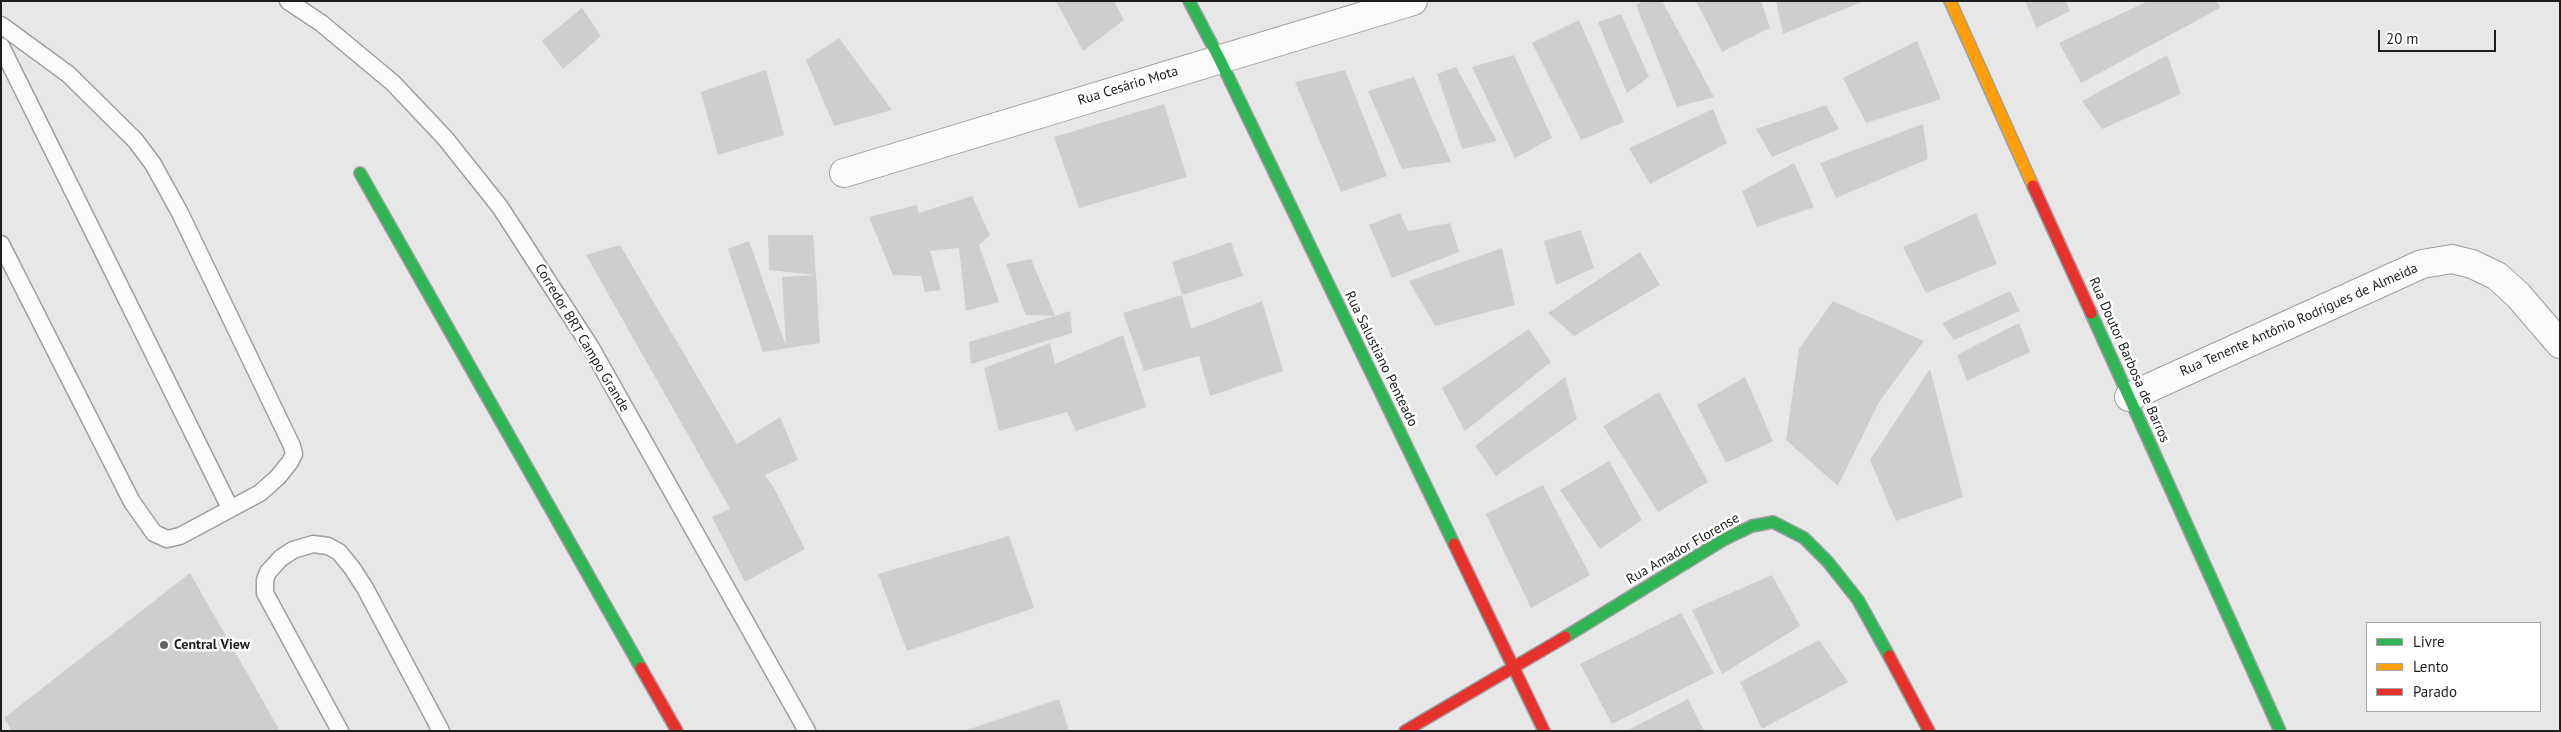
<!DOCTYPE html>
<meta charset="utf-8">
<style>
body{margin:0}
#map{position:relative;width:2561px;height:732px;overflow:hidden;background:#e8e7e8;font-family:"PT Sans",sans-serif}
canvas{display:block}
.frame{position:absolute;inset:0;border:2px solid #1d1d1d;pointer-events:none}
.legend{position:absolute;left:2366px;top:622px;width:175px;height:90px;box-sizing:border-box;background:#fff;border:1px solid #a5a5a5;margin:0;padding:6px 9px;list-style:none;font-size:15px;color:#1d1d1d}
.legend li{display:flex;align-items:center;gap:10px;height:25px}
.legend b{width:25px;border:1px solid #a5a5a5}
.scale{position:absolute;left:2378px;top:30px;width:118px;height:22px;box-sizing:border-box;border:2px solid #1d1d1d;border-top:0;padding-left:6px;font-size:15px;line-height:18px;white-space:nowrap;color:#1d1d1d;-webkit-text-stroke:4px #fff;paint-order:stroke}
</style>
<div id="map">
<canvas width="2561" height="732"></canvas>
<div class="frame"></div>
<ul class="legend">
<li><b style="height:6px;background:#30b455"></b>Livre</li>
<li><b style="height:6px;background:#ff9f0a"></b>Lento</li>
<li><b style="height:6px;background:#e5322d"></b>Parado</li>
</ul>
<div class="scale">20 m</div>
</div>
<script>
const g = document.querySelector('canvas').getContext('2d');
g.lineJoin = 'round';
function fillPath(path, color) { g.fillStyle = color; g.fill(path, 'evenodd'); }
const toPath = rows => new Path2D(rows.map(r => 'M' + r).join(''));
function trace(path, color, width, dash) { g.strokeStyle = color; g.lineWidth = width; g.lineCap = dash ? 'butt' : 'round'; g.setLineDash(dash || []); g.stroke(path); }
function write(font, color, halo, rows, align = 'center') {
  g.font = font + ' "PT Sans",sans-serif'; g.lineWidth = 5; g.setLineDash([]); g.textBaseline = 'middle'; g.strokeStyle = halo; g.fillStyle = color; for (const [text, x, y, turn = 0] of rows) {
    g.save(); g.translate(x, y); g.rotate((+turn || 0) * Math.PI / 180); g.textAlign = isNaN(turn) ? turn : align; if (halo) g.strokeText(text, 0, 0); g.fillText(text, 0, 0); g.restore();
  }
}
const building = toPath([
 [1056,1,1114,1,1124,20,1083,51],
 [1643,1,1662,1,1714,97,1677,107,1636,5],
 [1696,1,1761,1,1770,28,1722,52],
 [1776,1,1864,1,1783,34],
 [2025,1,2066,1,2070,11,2036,28],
 [2148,1,2217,1,2220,8,2081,83,2059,43],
 [582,8,601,36,563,69,542,41],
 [1621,14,1649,77,1627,93,1598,22],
 [1579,20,1624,122,1581,140,1532,43],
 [839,38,892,110,834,126,806,60],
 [1917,41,1941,99,1866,123,1843,78],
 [1514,55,1552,138,1515,158,1472,67],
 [2167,55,2181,94,2102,129,2082,101],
 [1456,67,1497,141,1462,149,1437,74],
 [766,70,784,135,718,155,701,92],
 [1345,70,1387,176,1341,192,1295,82],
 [1414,77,1451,162,1402,169,1368,91],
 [1164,104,1187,177,1079,208,1054,137],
 [1826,105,1839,129,1772,157,1756,129],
 [1713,109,1727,143,1650,184,1629,148],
 [1923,124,1928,159,1836,198,1820,163],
 [1794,163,1814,207,1757,227,1742,191],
 [972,196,990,235,979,245,999,302,966,311,959,248,930,251,941,290,925,292,921,276,893,275,869,217,917,205,919,213],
 [1400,213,1408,231,1450,223,1459,252,1392,278,1369,225],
 [1976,213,1997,264,1926,293,1903,247],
 [1581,230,1594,268,1556,285,1544,241],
 [768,235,813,235,816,275,820,343,763,352,728,249,749,241,786,346,782,277,816,275,769,270],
 [1231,242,1243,276,1182,295,1172,262],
 [620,245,737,444,780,417,798,460,765,475,774,488,805,549,745,582,712,517,730,509,586,255],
 [1502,248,1515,305,1435,326,1409,281],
 [1640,252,1660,285,1574,336,1548,313],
 [1031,259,1055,316,1070,311,1072,333,971,364,969,342,1055,316,1026,315,1006,264],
 [2010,291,2020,311,1954,340,1942,323],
 [1182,295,1191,329,1262,301,1283,371,1210,396,1199,356,1144,371,1123,313],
 [1833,301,1924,341,1879,402,1838,486,1786,440,1799,349],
 [2019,323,2030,352,1967,381,1957,355],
 [1529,329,1551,362,1465,431,1442,388],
 [1123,335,1146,407,1076,431,1067,412,999,431,984,368,1050,343,1055,364],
 [1930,369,1963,497,1896,521,1870,460],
 [1565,377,1577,419,1496,476,1475,446],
 [1745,377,1773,441,1726,463,1697,405],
 [1659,392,1708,482,1658,512,1603,426],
 [1609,461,1642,520,1600,549,1560,490],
 [1543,485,1590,575,1531,608,1486,514],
 [1009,536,1034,608,907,651,878,574],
 [190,573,280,731,12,731,4,718],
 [1772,575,1800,626,1722,674,1692,610],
 [1681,613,1714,673,1612,724,1580,664],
 [1819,640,1848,682,1762,729,1740,682],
 [1059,699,1069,731,967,731,967,730],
 [1688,699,1704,731,1626,731]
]);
const lane = toPath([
 [288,1,321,23,393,83,445,138,500,207,590,346,807,731],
 [1,25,68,74,135,140,153,164,180,213,292,446,294,454,290,462,278,477,260,493,180,536,167,539,154,533,132,502,1,244],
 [1,46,230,508],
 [340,731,265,593,265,580,268,572,281,558,293,550,313,544,328,546,339,552,352,568,365,588,441,731]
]);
const street = toPath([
 [844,173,1413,1],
 [2129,397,2422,264,2452,259,2472,264,2497,276,2518,295,2560,344]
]);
const fast = toPath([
 [1189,1,1219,58,1454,544],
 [360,173,641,668],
 [2091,313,2280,731],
 [1565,637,1723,540,1752,526,1773,522,1804,538,1828,562,1858,600,1889,656]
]);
const slow = toPath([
 [1950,1,2033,186]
]);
const jam = toPath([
 [2033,186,2091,313],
 [1454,544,1544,731],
 [1889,656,1929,731],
 [641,668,677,731],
 [1405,731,1565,637]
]);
const markers = [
 [164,645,5,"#646464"]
];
const streetNames = [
 ["Rua Cesário Mota",1128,86,-17],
 ["Rua Tenente Antônio Rodrigues de Almeida",2299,320,-24],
 ["Corredor BRT Campo Grande",582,338,59],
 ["Rua Salustiano Penteado",1381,359,64],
 ["Rua Doutor Barbosa de Barros",2129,360,66],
 ["Rua Amador Florense",1683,549,-30]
];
const poiNames = [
 ["Central View",174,645]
];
fillPath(building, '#cfcece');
trace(lane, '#9e9e9e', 19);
trace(street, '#9e9e9e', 30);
trace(fast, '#9e9e9e', 14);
trace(slow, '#9e9e9e', 14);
trace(jam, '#9e9e9e', 14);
trace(lane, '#fcfbfc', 16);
trace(street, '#fcfbfc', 28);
trace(fast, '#30b455', 11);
trace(slow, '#ff9f0a', 11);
trace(jam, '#e5322d', 11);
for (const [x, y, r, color] of markers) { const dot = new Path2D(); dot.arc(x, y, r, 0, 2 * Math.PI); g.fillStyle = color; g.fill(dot); trace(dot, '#fff', 2); }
write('14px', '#1d1d1d', '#fff', streetNames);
write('bold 14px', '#1d1d1d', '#fff', poiNames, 'left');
</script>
